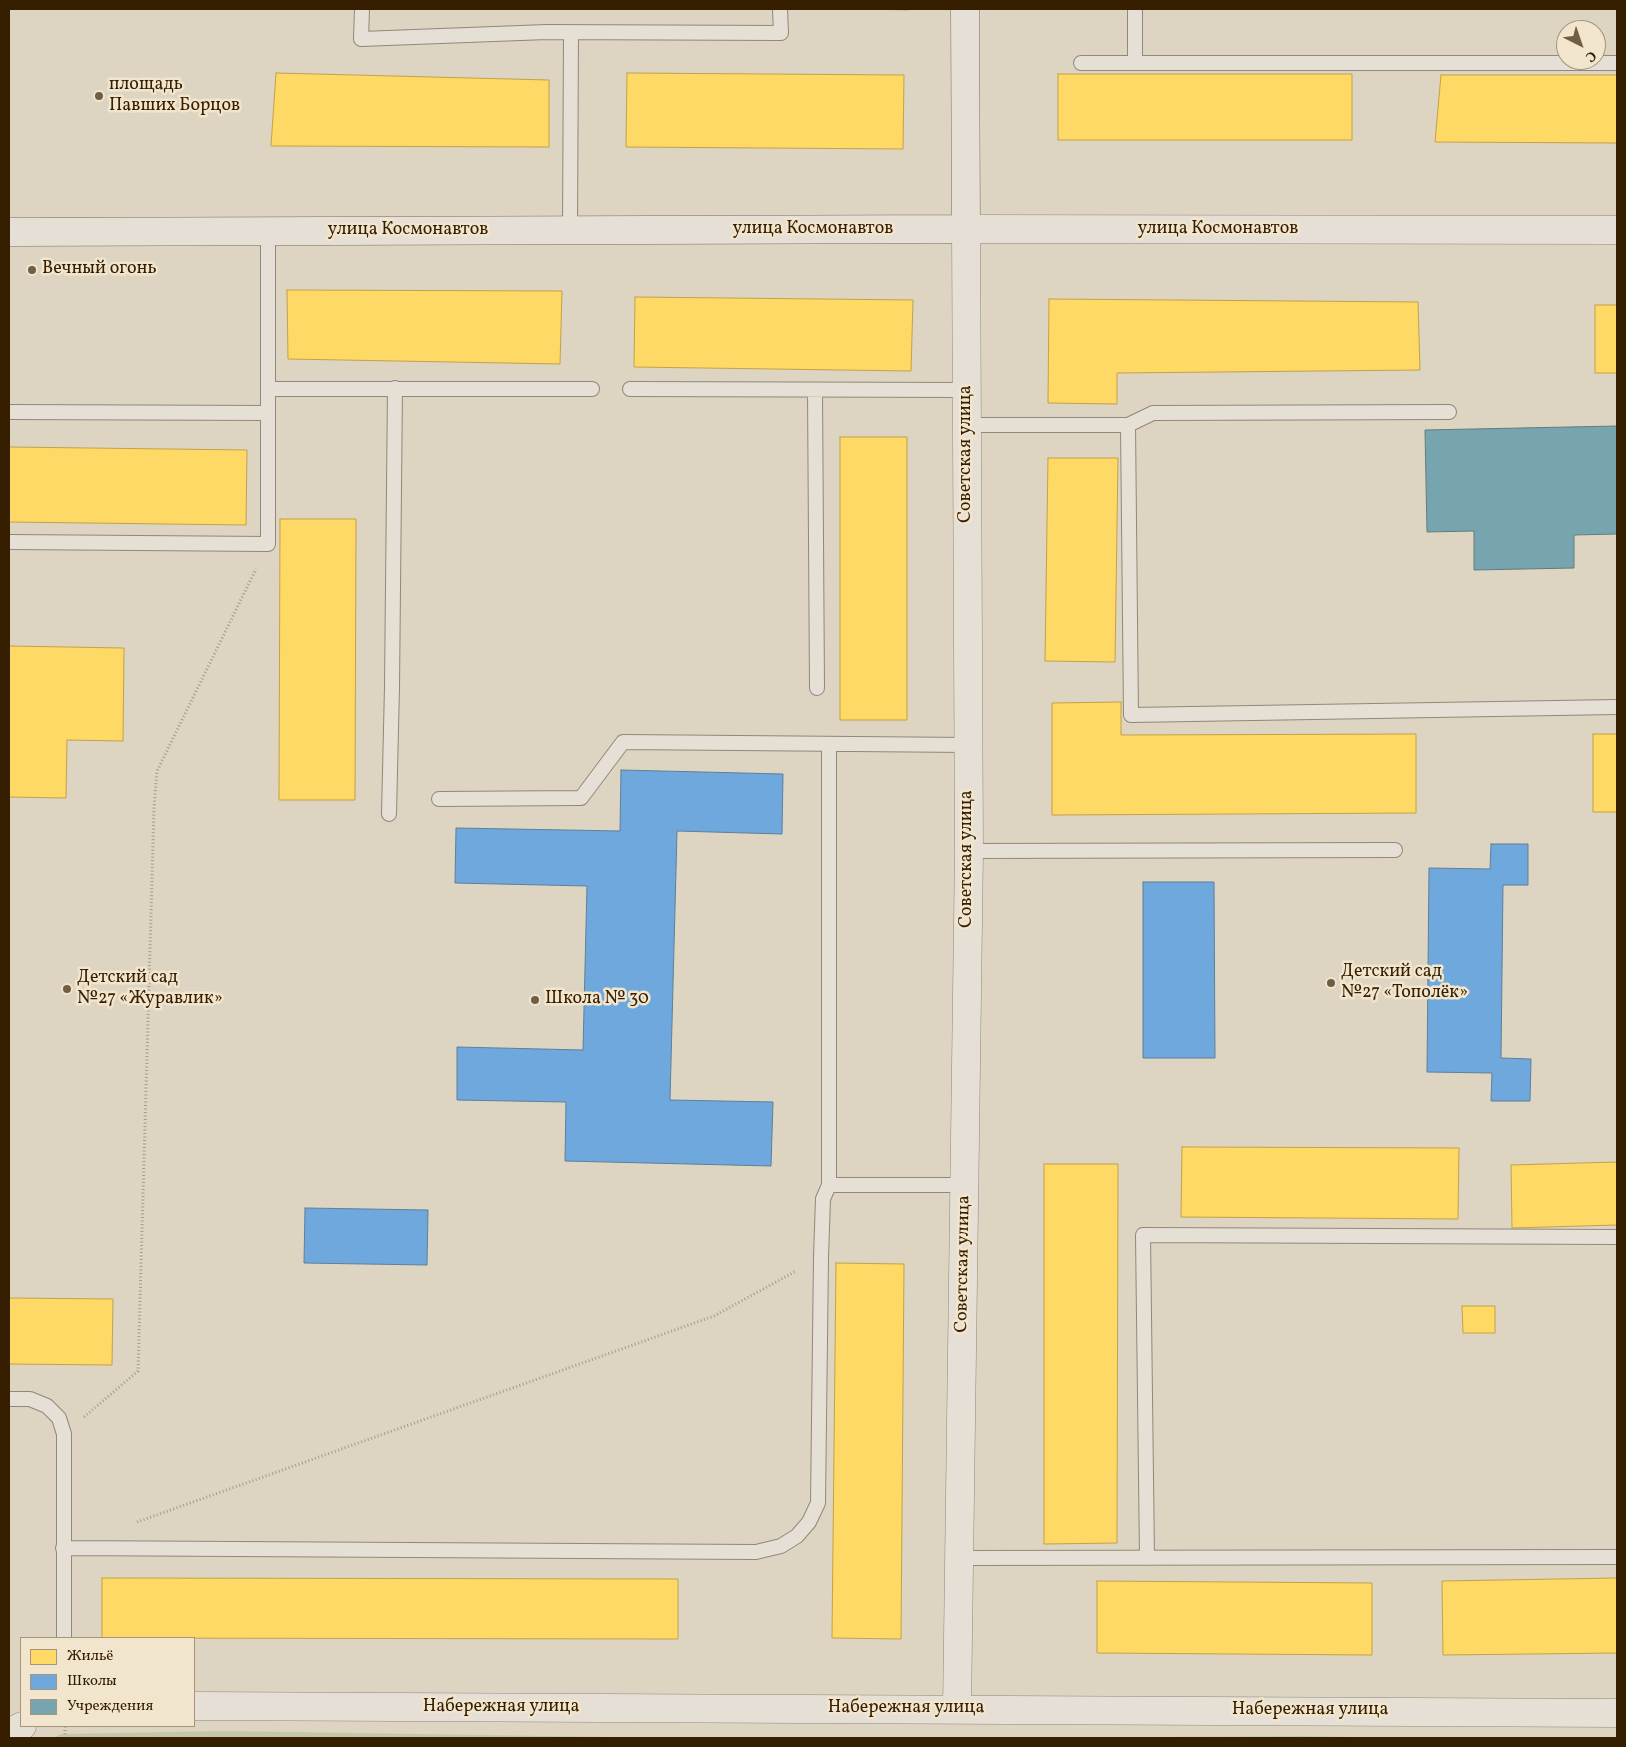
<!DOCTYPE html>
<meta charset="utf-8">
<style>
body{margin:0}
#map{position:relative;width:1626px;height:1747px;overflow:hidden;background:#ddd4c1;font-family:Vollkorn,serif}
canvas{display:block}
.frame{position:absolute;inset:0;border:10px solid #361e00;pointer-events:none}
.legend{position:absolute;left:20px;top:1637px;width:175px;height:90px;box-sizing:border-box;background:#f1e5ce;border:1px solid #a6957c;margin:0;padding:6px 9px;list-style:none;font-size:15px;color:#361e00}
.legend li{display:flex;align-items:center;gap:10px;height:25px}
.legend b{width:25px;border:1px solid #a6957c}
.north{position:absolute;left:1556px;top:20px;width:50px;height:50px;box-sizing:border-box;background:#f1e5ce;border:1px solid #a6957c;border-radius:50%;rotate:139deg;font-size:14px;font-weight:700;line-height:20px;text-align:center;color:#361e00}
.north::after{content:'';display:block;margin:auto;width:18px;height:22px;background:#705e44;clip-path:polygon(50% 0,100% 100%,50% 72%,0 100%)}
</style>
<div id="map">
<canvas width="1626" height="1747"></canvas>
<div class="frame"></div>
<ul class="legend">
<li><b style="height:14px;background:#ffd966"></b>Жильё</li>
<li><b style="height:14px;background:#6fa8dc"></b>Школы</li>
<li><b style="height:14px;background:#76a5af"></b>Учреждения</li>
</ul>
<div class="north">С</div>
</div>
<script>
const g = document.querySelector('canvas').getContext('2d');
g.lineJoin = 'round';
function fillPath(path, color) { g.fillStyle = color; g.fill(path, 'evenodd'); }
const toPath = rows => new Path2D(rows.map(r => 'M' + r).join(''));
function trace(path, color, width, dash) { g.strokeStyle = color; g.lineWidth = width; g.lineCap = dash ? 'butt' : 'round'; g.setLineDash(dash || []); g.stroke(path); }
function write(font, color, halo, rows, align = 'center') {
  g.font = font + ' Vollkorn,serif'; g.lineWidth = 5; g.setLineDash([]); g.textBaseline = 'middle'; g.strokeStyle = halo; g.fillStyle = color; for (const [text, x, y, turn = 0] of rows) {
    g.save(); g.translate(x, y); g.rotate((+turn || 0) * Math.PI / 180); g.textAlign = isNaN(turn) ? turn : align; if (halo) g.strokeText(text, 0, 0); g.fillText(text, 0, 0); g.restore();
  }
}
const green = toPath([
 [224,1731,677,1738,54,1738,61,1734],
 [1304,1736,1399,1738,996,1738]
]);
const homes = toPath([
 [870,9,908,9,908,10,870,9],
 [276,73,549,80,549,147,271,146,276,73],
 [627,73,904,75,903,149,626,147,627,73],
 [1058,74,1352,74,1352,140,1058,140,1058,74],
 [1441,75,1617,75,1617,143,1435,142,1441,75],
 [287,290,562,291,560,364,288,359,287,290],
 [635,297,913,300,911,371,634,367,635,297],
 [1049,299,1418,302,1420,370,1117,373,1117,404,1048,403,1049,299],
 [1595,305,1617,305,1617,373,1595,373,1595,305],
 [840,437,907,437,907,720,840,720,840,437],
 [9,447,247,450,246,525,9,522,9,447],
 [1048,458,1118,458,1115,662,1045,661,1048,458],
 [280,519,356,519,355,800,279,800,280,519],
 [9,646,124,648,123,741,67,740,66,798,9,797,9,646],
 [1121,702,1121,735,1416,734,1416,813,1052,815,1052,703,1121,702],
 [1593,734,1617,734,1617,812,1593,812,1593,734],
 [1182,1147,1459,1148,1458,1219,1181,1217,1182,1147],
 [1617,1162,1617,1225,1512,1228,1511,1165,1617,1162],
 [1044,1164,1118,1164,1117,1543,1044,1544,1044,1164],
 [836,1263,904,1264,901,1639,832,1638,836,1263],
 [9,1298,113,1299,112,1365,9,1364,9,1298],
 [1462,1306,1495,1306,1495,1333,1463,1333,1462,1306],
 [102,1578,678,1579,678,1639,102,1638,102,1578],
 [1617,1578,1617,1653,1443,1655,1442,1581,1617,1578],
 [1097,1581,1372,1583,1372,1655,1097,1653,1097,1581]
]);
const schools = toPath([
 [621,770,783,774,782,834,677,831,670,1100,773,1102,771,1166,565,1161,566,1102,457,1100,457,1047,583,1050,587,886,455,883,456,828,620,831,621,770],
 [1491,844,1528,844,1528,885,1503,885,1501,1058,1531,1059,1530,1101,1491,1101,1492,1073,1427,1072,1429,868,1490,869,1491,844],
 [1143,882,1214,882,1215,1058,1143,1058,1143,882],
 [305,1208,428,1210,427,1265,304,1263,305,1208]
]);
const public = toPath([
 [1617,426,1617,534,1574,535,1574,568,1474,570,1474,531,1427,532,1425,430,1617,426]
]);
const path = toPath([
 [84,1417,138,1371,154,808,157,771,256,569],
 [137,1522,714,1316,796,1271],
 [65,1738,65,1726]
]);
const lane = toPath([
 [362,9,361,39,547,32,781,33,780,9],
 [1135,62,1135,9],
 [1081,63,1617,63],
 [570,230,571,33],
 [268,389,592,389],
 [630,389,966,390],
 [815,391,817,688],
 [9,412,268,413,268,232],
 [1449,412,1153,413,1128,425,1131,715,1617,707],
 [967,425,1128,425],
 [9,542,268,544,268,413],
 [439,799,581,798,623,742,969,745],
 [389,814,392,687,395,388],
 [969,851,1395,850],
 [829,1185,965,1185],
 [9,1399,30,1399,47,1406,59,1418,64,1434,64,1638],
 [63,1548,756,1552,781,1546,797,1536,809,1522,818,1503,821,1257,823,1199,829,1185,829,744],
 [959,1558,1617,1557],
 [1147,1558,1143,1235,1617,1237]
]);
const street = toPath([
 [194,1706,1617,1713],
 [957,1709,969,851,966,229,1617,230],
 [9,1733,22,1726]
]);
const secondary = toPath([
 [9,232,966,229,965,9]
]);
const markers = [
 [99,96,5,"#705e44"],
 [32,270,5,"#705e44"],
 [1331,983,5,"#705e44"],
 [67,989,5,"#705e44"],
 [535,1000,5,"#705e44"]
];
const poiNames = [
 ["площадь",109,86],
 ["Павших Борцов",109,107],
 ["Вечный огонь",42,270],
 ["Детский сад",1341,973],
 ["№27 «Тополёк»",1341,994],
 ["Детский сад",77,979],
 ["№27 «Журавлик»",77,1000],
 ["Школа № 30",545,1000]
];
const streetNames = [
 ["улица Космонавтов",813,230],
 ["улица Космонавтов",1218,230],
 ["улица Космонавтов",408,231],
 ["Советская улица",967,454,-90],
 ["Советская улица",968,859,-90],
 ["Советская улица",964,1264,-89],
 ["Набережная улица",501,1708],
 ["Набережная улица",906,1709],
 ["Набережная улица",1310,1711]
];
fillPath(green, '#c5c8a7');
fillPath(homes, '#ffd966');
trace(homes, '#c3a147', 1);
fillPath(schools, '#6fa8dc');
trace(schools, '#5e7f9a', 1);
fillPath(public, '#76a5af');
trace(public, '#637c7a', 1);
trace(lane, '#90887a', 16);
trace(street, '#90887a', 29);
trace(secondary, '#776f61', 29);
trace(path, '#a29c92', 3, [1, 2.5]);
trace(lane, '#e5dfd5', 14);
trace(street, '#e5dfd5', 28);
trace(secondary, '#e5dfd5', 28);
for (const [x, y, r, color] of markers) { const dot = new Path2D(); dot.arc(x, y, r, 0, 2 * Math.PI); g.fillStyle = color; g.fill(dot); trace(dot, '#f1e5ce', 2); }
write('18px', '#361e00', '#f1e5ce', poiNames, 'left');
write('18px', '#361e00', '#f1e5ce', streetNames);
</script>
